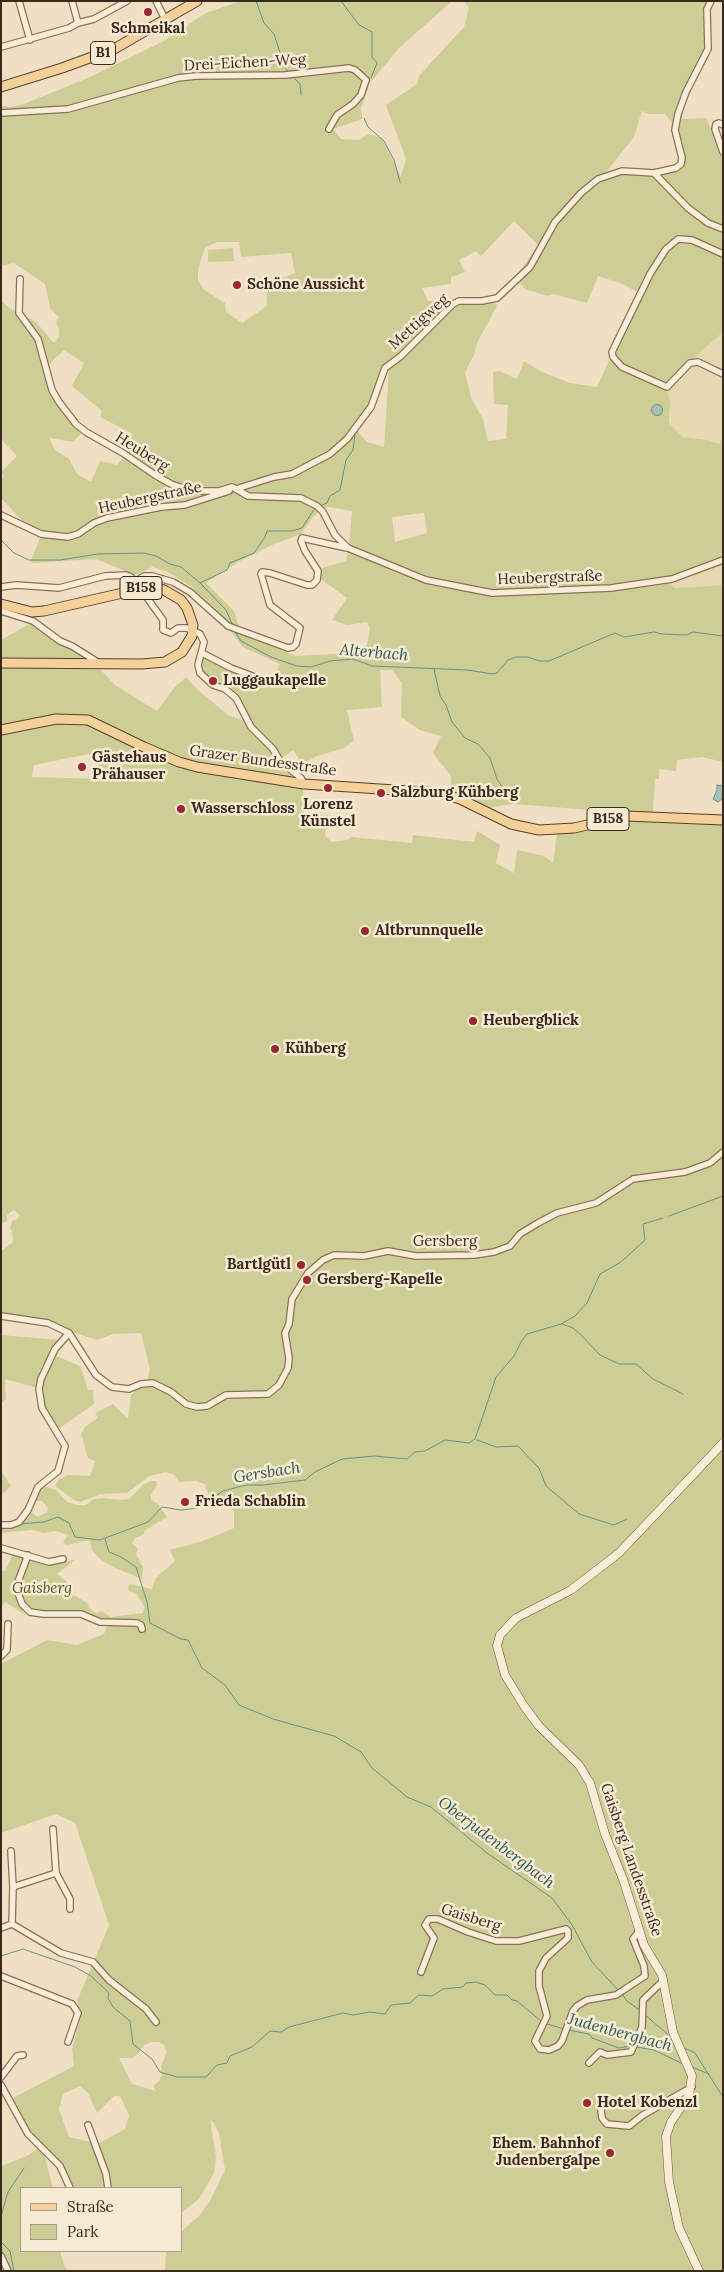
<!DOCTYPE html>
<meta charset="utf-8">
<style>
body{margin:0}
#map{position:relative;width:724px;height:2272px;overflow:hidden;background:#f0dfc3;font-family:Lora,serif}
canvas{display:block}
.frame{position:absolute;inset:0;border:2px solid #3a291e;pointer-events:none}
.legend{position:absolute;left:20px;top:2187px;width:162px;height:65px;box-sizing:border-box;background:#f7ead3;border:1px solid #ab9d8b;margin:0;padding:6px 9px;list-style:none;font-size:15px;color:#3a291e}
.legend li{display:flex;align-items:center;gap:10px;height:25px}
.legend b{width:25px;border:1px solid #ab9d8b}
</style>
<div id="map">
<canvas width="724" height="2272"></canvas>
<div class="frame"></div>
<ul class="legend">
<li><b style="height:6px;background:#f4d19a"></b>Straße</li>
<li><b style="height:14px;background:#ccce96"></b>Park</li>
</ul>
</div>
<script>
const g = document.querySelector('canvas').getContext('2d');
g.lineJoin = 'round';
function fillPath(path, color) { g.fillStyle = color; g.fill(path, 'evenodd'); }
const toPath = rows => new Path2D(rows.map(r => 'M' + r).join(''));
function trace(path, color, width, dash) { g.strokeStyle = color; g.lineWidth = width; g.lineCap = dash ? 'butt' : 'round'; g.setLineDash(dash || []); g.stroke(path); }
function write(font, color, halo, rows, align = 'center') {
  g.font = font + ' Lora,serif'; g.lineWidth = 5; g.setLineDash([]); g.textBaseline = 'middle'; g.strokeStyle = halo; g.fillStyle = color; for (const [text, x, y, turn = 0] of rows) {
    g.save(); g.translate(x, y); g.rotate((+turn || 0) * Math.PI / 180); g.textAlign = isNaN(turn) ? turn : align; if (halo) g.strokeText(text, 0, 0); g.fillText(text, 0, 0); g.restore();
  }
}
const farmland = toPath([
 [723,332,723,437,720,444,708,440,683,437,671,425,670,403,666,383],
 [723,561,723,585,674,588,668,581]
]);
const green = toPath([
 [241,1,452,1,399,48,370,83,361,108,362,119,333,129,341,139,359,140,368,134,382,138,401,177,406,159,386,105,417,84,419,76,464,27,469,7,463,1,709,1,706,8,706,50,703,59,687,89,682,119,706,118,723,155,723,332,666,383,670,403,669,422,671,425,683,437,708,440,719,444,723,437,723,561,669,581,674,588,723,585,723,762,702,757,677,760,676,771,659,769,659,779,655,779,653,812,723,818,723,2271,165,2271,166,2251,181,2251,181,2232,199,2216,210,2201,225,2170,219,2133,214,2123,210,2120,216,2157,214,2173,199,2199,181,2213,181,2188,111,2188,98,2144,125,2129,129,2115,120,2096,114,2096,97,2113,88,2093,80,2086,63,2094,59,2109,69,2137,91,2142,104,2179,104,2188,72,2188,62,2165,34,2136,13,2098,74,2066,72,2049,81,2017,77,2001,109,1925,75,1823,56,1814,1,1833,1,1664,47,1640,77,1645,104,1634,109,1622,82,1611,41,1612,27,1606,18,1585,30,1557,53,1563,75,1560,57,1574,66,1581,70,1593,89,1604,88,1607,96,1613,101,1611,111,1617,142,1613,145,1608,136,1593,129,1591,128,1587,130,1584,152,1589,156,1578,175,1561,170,1550,203,1541,234,1528,234,1510,224,1507,205,1509,209,1496,205,1484,196,1481,179,1482,174,1475,166,1472,149,1476,127,1493,101,1494,80,1502,74,1500,55,1486,59,1479,69,1475,90,1476,95,1461,88,1458,81,1434,85,1427,98,1418,95,1413,113,1404,128,1419,131,1395,147,1382,150,1370,141,1333,113,1334,97,1340,72,1332,47,1321,1,1314,1,1251,13,1242,12,1231,10,1229,12,1221,17,1219,20,1215,14,1210,7,1215,7,1221,3,1223,1,1221,1,733,55,723,71,721,92,724,143,751,177,765,194,770,301,786,303,788,304,814,328,815,325,836,332,842,347,840,351,837,412,843,413,835,474,842,477,831,500,845,496,863,514,873,517,850,544,856,553,863,558,827,583,823,607,815,605,811,513,804,492,807,489,810,451,791,451,776,433,753,441,736,420,730,401,717,402,683,392,670,380,670,382,707,347,710,354,741,344,748,317,756,303,764,293,750,278,761,300,779,277,774,255,774,190,763,147,746,90,717,65,715,41,719,30,719,1,728,1,666,98,667,115,685,157,711,174,688,186,677,199,691,228,715,242,720,244,706,238,697,210,676,205,676,200,666,203,655,231,670,271,684,280,664,243,647,234,636,230,626,191,592,194,588,168,572,152,567,135,575,96,559,30,563,42,533,28,527,1,498,1,480,4,476,1,472,17,456,1,439,1,300,9,308,36,322,53,342,55,342,59,337,59,329,56,322,59,317,50,308,45,284,14,263,1,266,1,106,10,107,24,104,88,78,164,41,206,13],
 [642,111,649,114,665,114,680,133,684,161,680,167,656,177,622,171,617,175,606,172,634,137],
 [514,221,538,245,516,277,525,289,547,296,553,294,587,303,598,276,620,283,640,293,597,387,570,383,542,372,524,361,517,379,499,371,493,372,494,404,508,405,506,439,488,441,483,419,471,398,465,372,474,355,477,343,497,306,494,302,428,301,422,288,451,284,451,277,465,272,459,260,476,251,481,256],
 [217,242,239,242,241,257,291,253,295,273,266,284,267,306,242,323,226,312,225,303,203,289,198,279,198,269,205,248],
 [64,350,84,363,72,386,102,411,100,417,133,434,126,453,117,465,100,461,91,482,77,474,69,459,55,450,49,438,73,442,83,431,75,425,57,402,51,390,45,368],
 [389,368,389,369,384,447,367,442,353,426,373,398,381,371],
 [328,507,352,511,349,547,346,561,322,568,321,579,347,598,332,620,347,625,367,622,370,628,365,655,335,654,296,656,241,633,234,611,206,583,238,562,274,544,301,534,313,517,321,509],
 [424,513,427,533,395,542,392,517],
 [89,754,96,758,102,779,32,777,34,765],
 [151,2042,159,2042,164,2045,167,2052,161,2066,162,2075,159,2081,153,2086,156,2091,132,2084,119,2058,132,2058,138,2054,144,2045],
 [233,248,234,261,208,262,208,250],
 [31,623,95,661,1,660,1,640],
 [1,1335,60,1340,54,1355,80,1366,88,1390,93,1390,94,1404,57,1430,47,1415,38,1388,5,1379,6,1399,1,1403],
 [1,1471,11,1486,3,1494,1,1490],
 [151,1481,156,1481,157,1485,151,1495,151,1500,158,1504,167,1517,144,1531,144,1535,135,1538,132,1543,138,1549,136,1554,143,1567,142,1579,115,1568,101,1560,92,1550,90,1540,66,1545,63,1542,68,1535,56,1531,44,1533,33,1530,1,1533,1,1526,10,1527,29,1511,38,1517,47,1512,48,1508,42,1501,33,1501,41,1485,56,1490,67,1502,77,1505,86,1505,94,1499,101,1498,121,1500,129,1499,143,1485],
 [13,1554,26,1558,14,1582,15,1594,24,1614,5,1602,1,1608,1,1571,5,1571],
 [39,2148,43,2151,53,2188,21,2188,21,2251,60,2251,64,2265,68,2271,1,2271,1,2166,27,2156]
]);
const water = toPath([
 '651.5 410a5.5 5.5 0 1 1 11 0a5.5 5.5 0 1 1-11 0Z',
 [717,785,723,786,722,799,718,802,713,799,717,790,717,785]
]);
const stream = toPath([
 [256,1,264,23,274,34,285,68,289,72],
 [341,1,359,25,372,32,372,57,377,63,371,78],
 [294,78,300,84,301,95],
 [364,118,368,127,384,141,394,160,400,182],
 [320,506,327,503,330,496,340,490,346,460,353,450,355,434],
 [1,540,14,553,29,560,60,560,98,554,144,553,156,556,170,564,181,567,200,583,226,610,233,626],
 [200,583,227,570,230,563,254,553,265,537,267,531,292,531,302,528,315,508],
 [235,632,241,641,271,657,297,666,311,667,330,661,353,659,372,666,468,670,492,674,497,673,508,660,516,657,527,657,540,661,549,661,615,633,624,637,654,632,662,634,687,635,693,632,723,636],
 [434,669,440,696,446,705,452,722,465,738,478,744,490,758,497,779,508,796],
 [669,1216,723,1196],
 [562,1324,573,1328,580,1334,600,1355,619,1364,636,1364,653,1379,683,1394],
 [477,1440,496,1447,518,1446,539,1468,546,1486,579,1514,614,1525,627,1519],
 [19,1524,44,1522,58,1517,69,1523,75,1537,100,1540,148,1522,162,1507,181,1510,198,1508,223,1491,246,1485,263,1485,305,1480,315,1472,342,1459,374,1456,407,1459,415,1452,425,1451,445,1440,469,1443,475,1439,496,1377,514,1356,521,1342,527,1334,561,1324,575,1316,587,1303,600,1274,621,1262,645,1240,643,1224,663,1218],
 [105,1539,109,1552,121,1557,136,1567,147,1602,150,1623,181,1639,188,1640,202,1668,225,1685,239,1705,273,1719,334,1736,361,1752,372,1768,407,1797,431,1807,487,1853,552,1898,572,1925,592,1962,619,1991],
 [1,1956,23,1949,75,1967,91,1976,109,1993,108,1998,113,2007,130,2021,133,2044,152,2059,160,2072,177,2077,206,2077,217,2065,227,2063,230,2056,252,2047,270,2031,281,2032,289,2027,343,2013,353,2015,370,2012,385,2014,391,2005,410,2003,419,1995,432,1996,443,1989,463,1987,466,1983,476,1982,485,1985,495,1995,507,1995,512,2000,517,2001,541,2021],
 [622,1994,627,2001,641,2011],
 [644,2014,673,2039],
 [547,2024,564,2029],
 [568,2030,589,2034,592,2038,619,2048,630,2046],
 [636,2047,654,2050,683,2064],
 [684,2048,695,2053,723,2097],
 [692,2067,709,2074],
 [1,2216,8,2192,24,2168],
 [1,2242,10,2251,14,2271]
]);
const minor = toPath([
 [19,1,30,40],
 [72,1,78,23],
 [156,1,166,21],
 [1,47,69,28,78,23,94,19,127,1],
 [1,113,68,109,178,78,196,76,285,75,349,68,355,70,366,80,361,95,353,104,337,115,329,129],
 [723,125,719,123,716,124,715,129,723,152],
 [654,173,688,208,708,223,723,229],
 [723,254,692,240,678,239,666,249,650,274,612,352,613,357,622,367,667,387,690,363,698,362,723,374],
 [20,279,19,313,38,339,52,390,59,402,76,424,86,432,123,453,155,475,171,484,192,491,219,491,232,487,236,489,274,477,292,474,330,454,347,439,371,407,385,368,401,356,453,304,459,301,482,301,497,298,530,267,555,222,581,193,598,179,622,171,654,173,676,168,681,164,682,158,675,130,678,114,686,92,708,49,707,9,711,1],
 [236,489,248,496,301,498,317,506,323,512,335,535,348,548,426,580,492,593,611,588,672,579,723,560],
 [1,515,41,534,68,537,78,534,94,523,107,518,161,507,185,505,229,491],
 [135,582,144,576,152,576,173,582,190,592,228,626,288,648,293,647,296,644,300,628,270,605,261,574,262,572,270,573,307,585,312,585,317,580,318,571,305,551,301,541,302,538,347,548],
 [1,587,16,585,59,588,105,576,126,575,131,577,135,584],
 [140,588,163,620,163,630,171,633,178,628,187,628,200,634,204,642,198,665,200,673,213,685,225,689,236,698,251,727,273,749,280,761,301,778,304,784],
 [1,611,33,621,60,641,72,646,99,663],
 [202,653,231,668,255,677],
 [1,1316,48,1323,69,1333,96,1375,112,1387,129,1389,141,1384,153,1383,171,1392,186,1404,197,1407,207,1406,226,1395,268,1394,279,1385,288,1368,289,1358,285,1333,289,1324,292,1299,308,1273,323,1260,334,1255,364,1256,388,1251,416,1256,474,1255,494,1252,510,1246,520,1234,538,1223,557,1213,596,1203,633,1179,685,1172,710,1163,723,1152],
 [1,1525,11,1525,19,1522,28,1510,38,1487,58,1471,65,1446,42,1408,39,1389,41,1379,55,1349,69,1333],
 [1,1548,49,1562,63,1559],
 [28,1555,16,1587,22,1604,30,1612,43,1614,81,1614,100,1622,137,1623,141,1625,142,1629],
 [1,1656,7,1650,8,1624],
 [11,1851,13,1887],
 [56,1873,70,1899,70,1909],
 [12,1924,61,1953,93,1962,109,1980,146,2009,156,2022],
 [1,1928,12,1924,13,1887,56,1873,53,1829],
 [421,1972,434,1938,425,1925,429,1919,438,1919,468,1932,496,1941,519,1941,566,1929,568,1931,568,1938,546,1958,539,1971,539,1986,547,2016,535,2041,540,2049,549,2050,558,2046,562,2041,573,2011,577,2006,587,2000,616,1995,645,1976,644,1966,633,1939,639,1931],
 [1,1976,72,2004,78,2013,68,2042],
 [589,2063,600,2052,607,2055,631,2052,642,2027,643,2000,663,1981],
 [1,2077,17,2056,23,2055],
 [1,2085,28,2134,60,2166,70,2188],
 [601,2110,602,2118,607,2124,629,2126,643,2115,692,2087],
 [88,2125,106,2174,108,2188],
 [1,2256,8,2271]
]);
const secondary = toPath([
 [699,2271,679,2228,669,2182,666,2136,671,2122,689,2095,692,2076,673,2032,662,1975,644,1945,623,1879,605,1834,590,1783,579,1765,539,1726,524,1706,505,1675,497,1646,500,1635,516,1618,571,1590,619,1553,723,1443]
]);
const primary = toPath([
 [1,87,62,68,114,49,197,1],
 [1,604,32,612,44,611,149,587,164,590,181,600,187,608,193,625,192,636,182,652,165,662,142,664,1,663],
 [1,730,56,719,88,720,144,747,179,762,197,767,304,784,440,793,460,799,511,824,539,830,574,828,626,816,723,820]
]);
const markers = [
 [148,12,5,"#9c2731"],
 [237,285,5,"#9c2731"],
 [213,681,5,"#9c2731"],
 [82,767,5,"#9c2731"],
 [328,788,5,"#9c2731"],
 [381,793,5,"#9c2731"],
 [181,809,5,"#9c2731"],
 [365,931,5,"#9c2731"],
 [473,1021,5,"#9c2731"],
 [275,1049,5,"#9c2731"],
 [301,1265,5,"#9c2731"],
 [307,1280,5,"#9c2731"],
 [185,1502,5,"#9c2731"],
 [587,2103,5,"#9c2731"],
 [610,2153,5,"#9c2731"]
];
const shields = [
 [103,53,25],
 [141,588,42],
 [608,819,42]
];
const shieldNames = [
 ["B1",103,53],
 ["B158",141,588],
 ["B158",608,819]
];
const poiNames = [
 ["Schmeikal",148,29,"center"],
 ["Schöne Aussicht",247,285],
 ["Luggaukapelle",223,681],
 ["Gästehaus",92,758],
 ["Prähauser",92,775],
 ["Salzburg Kühberg",391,793],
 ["Lorenz",328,805,"center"],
 ["Künstel",328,822,"center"],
 ["Wasserschloss",191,809],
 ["Altbrunnquelle",375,931],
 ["Heubergblick",483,1021],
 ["Kühberg",285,1049],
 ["Bartlgütl",291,1265,"right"],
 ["Gersberg-Kapelle",317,1280],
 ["Frieda Schablin",195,1502],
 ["Hotel Kobenzl",597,2103],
 ["Ehem. Bahnhof",600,2144,"right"],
 ["Judenbergalpe",600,2161,"right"]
];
const streetNames = [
 ["Drei-Eichen-Weg",245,63,-3],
 ["Mettigweg",419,322,-42],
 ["Heuberg",142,452,32],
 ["Heubergstraße",150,498,-12],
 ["Heubergstraße",550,578,-2],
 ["Grazer Bundesstraße",263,761,8],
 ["Gersberg",445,1242],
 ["Gaisberg Landesstraße",631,1860,71],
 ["Gaisberg",471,1918,17]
];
const parkNames = [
 ["Gaisberg",42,1589]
];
const waterNames = [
 ["Alterbach",374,653,5],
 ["Gersbach",267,1473,-9],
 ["Oberjudenbergbach",496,1843,37],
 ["Judenbergbach",620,2033,15]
];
fillPath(farmland, '#e6d9b0');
fillPath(green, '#ccce96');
fillPath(water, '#a5c2b8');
trace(water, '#6c9185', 1);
trace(stream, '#6c9185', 1);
trace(minor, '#8b7059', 8);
trace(secondary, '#6d513c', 9);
trace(primary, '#583e2d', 11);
trace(minor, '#faedd7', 5.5);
trace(secondary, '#faedd7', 8);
trace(primary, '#f4d19a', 9);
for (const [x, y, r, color] of markers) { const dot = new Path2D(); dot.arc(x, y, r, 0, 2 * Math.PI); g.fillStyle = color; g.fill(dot); trace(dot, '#f7ead3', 2); }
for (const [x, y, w] of shields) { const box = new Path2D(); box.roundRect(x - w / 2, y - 11.5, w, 23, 4); g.fillStyle = '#f7ead3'; g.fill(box); trace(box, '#3a291e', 1); }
write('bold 14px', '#3a291e', null, shieldNames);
write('bold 15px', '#3a291e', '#f7ead3', poiNames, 'left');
write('15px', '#3a291e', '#f7ead3', streetNames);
write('italic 15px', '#4e5723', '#f7ead3', parkNames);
write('italic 16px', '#2c5a54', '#f7ead3', waterNames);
</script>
